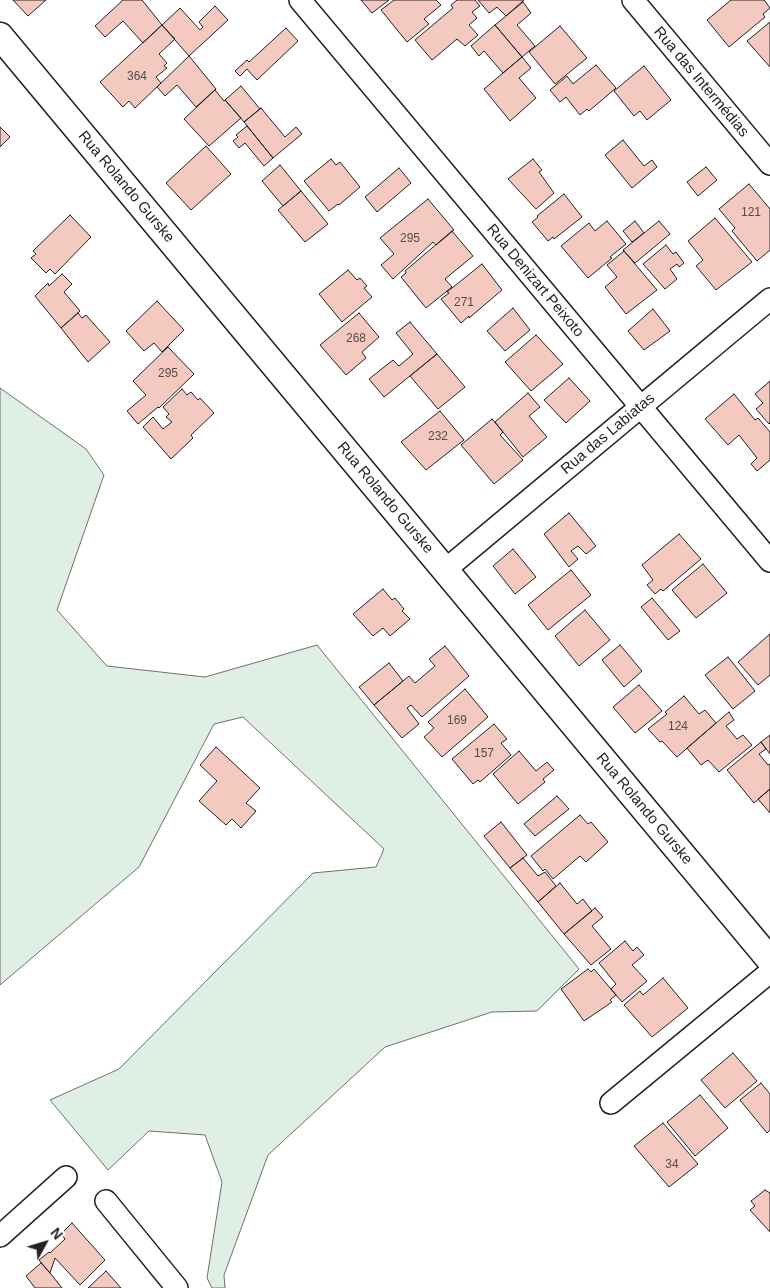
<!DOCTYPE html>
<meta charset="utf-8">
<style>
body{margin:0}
#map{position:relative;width:770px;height:1288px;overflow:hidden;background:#fff;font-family:Helvetica,sans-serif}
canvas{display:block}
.north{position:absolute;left:20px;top:1218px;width:50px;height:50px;-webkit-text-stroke:4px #fff;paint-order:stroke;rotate:51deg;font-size:14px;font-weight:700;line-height:20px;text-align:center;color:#222}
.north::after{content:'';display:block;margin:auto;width:18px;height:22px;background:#222;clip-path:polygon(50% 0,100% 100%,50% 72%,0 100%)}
</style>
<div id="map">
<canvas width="770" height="1288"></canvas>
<div class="north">N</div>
</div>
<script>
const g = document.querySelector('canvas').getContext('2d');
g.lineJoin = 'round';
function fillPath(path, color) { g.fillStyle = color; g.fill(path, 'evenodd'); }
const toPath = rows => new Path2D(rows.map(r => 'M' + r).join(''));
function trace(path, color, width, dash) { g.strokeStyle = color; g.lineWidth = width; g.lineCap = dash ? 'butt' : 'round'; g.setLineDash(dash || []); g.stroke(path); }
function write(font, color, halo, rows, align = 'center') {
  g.font = font + ' Helvetica,sans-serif'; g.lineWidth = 4; g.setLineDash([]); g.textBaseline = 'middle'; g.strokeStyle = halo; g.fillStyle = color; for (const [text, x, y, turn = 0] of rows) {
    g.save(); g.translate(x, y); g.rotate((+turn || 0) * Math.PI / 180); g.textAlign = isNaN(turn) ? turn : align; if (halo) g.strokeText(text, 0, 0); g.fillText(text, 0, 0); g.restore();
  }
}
const green = toPath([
 [0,388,86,449,104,475,57,610,107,666,205,677,317,645,579,969,537,1011,492,1012,385,1047,268,1155,224,1275,225,1288,212,1288,207,1278,222,1182,205,1135,149,1131,108,1170,50,1100,119,1069,313,873,376,867,384,849,243,717,214,724,139,867,0,985,0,388]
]);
const building = toPath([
 [13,0,46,0,28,16,13,0],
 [123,0,142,0,162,25,143,43,123,21,105,37,95,26,123,0],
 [361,0,389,0,372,13,361,0],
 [394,0,436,0,441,5,424,19,429,24,407,42,381,10,394,0],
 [457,0,475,0,480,6,472,12,477,18,469,25,478,35,465,46,457,39,432,60,415,40,453,8,451,5,457,0],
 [478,0,524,0,506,16,497,7,489,13,478,0],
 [731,0,764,0,770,8,763,14,765,17,729,47,707,20,731,0],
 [523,2,531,13,517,25,535,46,522,57,495,25,523,2],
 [215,6,228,20,189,56,162,25,180,8,200,30,203,27,199,22,215,6],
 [770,22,770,67,747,41,770,22],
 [162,25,175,39,159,54,167,63,164,66,167,68,156,77,161,83,135,108,129,101,123,107,100,82,162,25],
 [495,25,522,57,503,73,484,51,479,56,471,46,495,25],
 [560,26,587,58,555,84,529,52,560,26],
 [286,28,298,41,257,80,247,69,240,76,235,71,247,60,249,62,286,28],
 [189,56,216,89,196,107,177,85,165,96,157,87,189,56],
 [522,57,531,68,519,78,536,98,510,121,484,89,522,57],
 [596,65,616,88,589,111,587,109,580,115,566,97,560,102,550,90,567,76,573,84,596,65],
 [644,66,671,100,647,120,640,111,634,116,614,91,644,66],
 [241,86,260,109,244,122,225,100,241,86],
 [215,90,224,101,225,100,241,118,209,146,184,119,215,90],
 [261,108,285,137,296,127,302,134,273,158,244,122,261,108],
 [247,126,273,158,264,166,245,143,239,148,233,141,238,137,236,135,247,126],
 [0,127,10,137,0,147,0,127],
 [623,140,644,166,652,160,657,167,632,188,605,155,623,140],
 [206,146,231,174,191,210,166,183,206,146],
 [331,159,336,165,340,162,360,187,339,205,338,204,329,211,304,181,331,159],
 [533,159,542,170,539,172,554,193,536,209,508,179,533,159],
 [280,165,301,191,283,206,262,181,280,165],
 [706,167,717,180,698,196,687,182,706,167],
 [399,168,411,183,377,212,365,197,399,168],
 [749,184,770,209,770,250,757,261,732,231,735,228,719,209,749,184],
 [301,191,328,224,305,242,278,210,301,191],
 [564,194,582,217,554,239,553,237,548,241,532,222,538,217,537,216,564,194],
 [428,199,454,230,436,245,433,242,393,279,381,265,394,254,380,238,428,199],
 [70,215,91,237,55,274,50,269,46,273,31,258,36,254,33,251,70,215],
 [715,218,752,262,716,290,696,266,703,260,688,241,715,218],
 [607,221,626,244,610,257,612,258,588,278,561,246,589,223,595,231,607,221],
 [635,221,644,233,632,242,623,231,635,221],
 [659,221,670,234,635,263,623,250,659,221],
 [452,231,473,256,445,279,452,287,426,308,401,277,406,273,405,271,452,231],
 [666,245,673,254,676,252,684,263,679,267,677,264,670,269,677,279,665,289,643,264,666,245],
 [624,251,657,290,626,314,605,287,617,277,607,265,624,251],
 [482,264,502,290,469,318,469,316,461,323,441,299,449,293,447,292,482,264],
 [348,270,357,280,360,278,367,286,364,288,372,297,342,322,319,294,348,270],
 [62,274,72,284,64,292,80,311,61,328,35,296,48,283,49,286,62,274],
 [157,301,184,330,162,352,154,343,144,351,126,331,157,301],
 [513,308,530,330,505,351,487,331,513,308],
 [653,309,670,331,644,350,628,331,653,309],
 [78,313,82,318,86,315,110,342,88,362,61,328,78,313],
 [359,313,379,337,362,352,366,358,346,375,320,345,359,313],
 [410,322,437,354,384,397,369,379,393,360,399,366,413,354,396,333,410,322],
 [536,335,563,364,531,391,505,362,536,335],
 [168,347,194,374,159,408,158,407,138,424,127,411,146,395,133,381,168,347],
 [437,354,465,387,438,409,410,376,437,354],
 [569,378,590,401,566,423,544,400,569,378],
 [770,381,770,423,769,424,756,409,763,403,755,394,770,381],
 [182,389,187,395,191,392,198,400,200,398,214,413,191,435,193,438,171,459,143,427,153,417,163,429,172,422,166,417,169,414,163,407,182,389],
 [528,393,540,407,529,416,547,437,523,457,495,422,528,393],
 [734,394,755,420,758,418,770,432,770,460,757,471,751,464,757,458,739,435,728,445,705,419,734,394],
 [440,411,464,440,426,470,401,442,440,411],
 [492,419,503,432,500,435,523,460,494,484,461,445,492,419],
 [569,513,596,546,586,554,578,546,571,551,578,559,569,567,544,534,569,513],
 [679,534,701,559,663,591,661,589,655,594,647,585,653,580,642,565,679,534],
 [513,549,536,577,515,594,493,566,513,549],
 [703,564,727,593,696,618,672,590,703,564],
 [571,570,591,595,548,630,528,605,571,570],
 [383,589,392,600,395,598,404,609,402,611,410,619,390,636,383,628,373,636,353,614,383,589],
 [652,598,680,631,668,640,641,607,652,598],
 [585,610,610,640,579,666,555,636,585,610],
 [770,634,770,675,758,685,738,662,770,634],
 [620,645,642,671,624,687,602,660,620,645],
 [445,646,469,676,422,717,411,705,407,708,419,724,402,738,374,705,409,676,415,683,435,666,429,659,445,646],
 [728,657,755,691,733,709,705,675,728,657],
 [389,663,403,681,374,705,359,687,389,663],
 [639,685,662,711,635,733,613,707,639,685],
 [465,689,488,717,442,757,424,737,434,728,428,722,465,689],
 [684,696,699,714,705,710,716,723,677,757,662,741,660,742,648,729,667,714,665,712,684,696],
 [729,712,734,720,726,726,737,739,743,735,752,745,719,772,708,760,701,765,687,748,729,712],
 [494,724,507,739,501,743,511,755,480,782,478,780,473,784,452,759,494,724],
 [770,735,770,754,761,742,770,735],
 [761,742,766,749,759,754,768,765,770,764,770,789,754,803,727,770,761,742],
 [216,747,260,788,246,803,256,811,241,828,232,819,226,825,199,801,217,781,200,765,216,747],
 [519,751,536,771,547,762,554,770,543,779,545,782,518,804,493,774,519,751],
 [770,789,770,813,758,799,770,789],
 [557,796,569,809,535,836,524,824,557,796],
 [580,815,588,824,591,822,608,842,586,862,580,856,553,879,545,869,543,871,531,856,580,815],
 [501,822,527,855,510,868,484,836,501,822],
 [523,858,538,876,545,872,556,886,538,902,510,868,523,858],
 [560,883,577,904,583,899,592,911,564,934,538,902,560,883],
 [595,908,603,917,592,926,611,949,591,965,564,934,595,908],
 [625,941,633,951,637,947,644,955,632,965,647,981,622,1002,611,989,616,984,599,963,625,941],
 [588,969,591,972,594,969,616,995,610,1000,612,1002,584,1021,561,989,588,969],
 [663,978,688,1008,652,1037,624,1005,640,991,643,995,663,978],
 [733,1053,757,1081,725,1108,701,1080,733,1053],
 [761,1083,770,1094,770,1130,767,1133,740,1100,761,1083],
 [700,1095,728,1128,695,1156,667,1122,700,1095],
 [663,1123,698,1164,669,1187,634,1146,663,1123],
 [765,1190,770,1193,770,1232,750,1210,755,1206,751,1201,765,1190],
 [72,1223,105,1260,80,1285,55,1258,50,1273,39,1260,49,1252,50,1253,65,1239,61,1234,72,1223],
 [41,1263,50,1273,62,1288,35,1288,26,1276,41,1263],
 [106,1271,121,1288,88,1288,106,1271]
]);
const minor = toPath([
 [300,0,770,561],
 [633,0,770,164],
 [445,570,770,299],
 [611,1103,770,972],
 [106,1201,177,1288],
 [0,1236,66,1177]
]);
const tertiary = toPath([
 [0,36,770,960]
]);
const numberNames = [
 ["364",137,77],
 ["121",751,213],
 ["295",410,239],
 ["271",464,303],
 ["268",356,339],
 ["295",168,374],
 ["232",438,437],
 ["169",457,721],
 ["124",678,727],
 ["157",484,754],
 ["34",672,1165]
];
const streetNames = [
 ["Rua das Intermédias",701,82,50],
 ["Rua Rolando Gurske",126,187,50],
 ["Rua Denizart Peixoto",535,281,50],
 ["Rua das Labiatas",608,434,-40],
 ["Rua Rolando Gurske",385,498,50],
 ["Rua Rolando Gurske",644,809,50]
];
fillPath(green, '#e0efe3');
trace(green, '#6f6f6f', 1);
fillPath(building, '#f3c9c0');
trace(building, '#222', 1);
trace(minor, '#222', 24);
trace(tertiary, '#222', 29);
trace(minor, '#fff', 21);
trace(tertiary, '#fff', 26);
write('12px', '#564c4a', null, numberNames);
write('15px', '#222', '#fff', streetNames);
</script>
